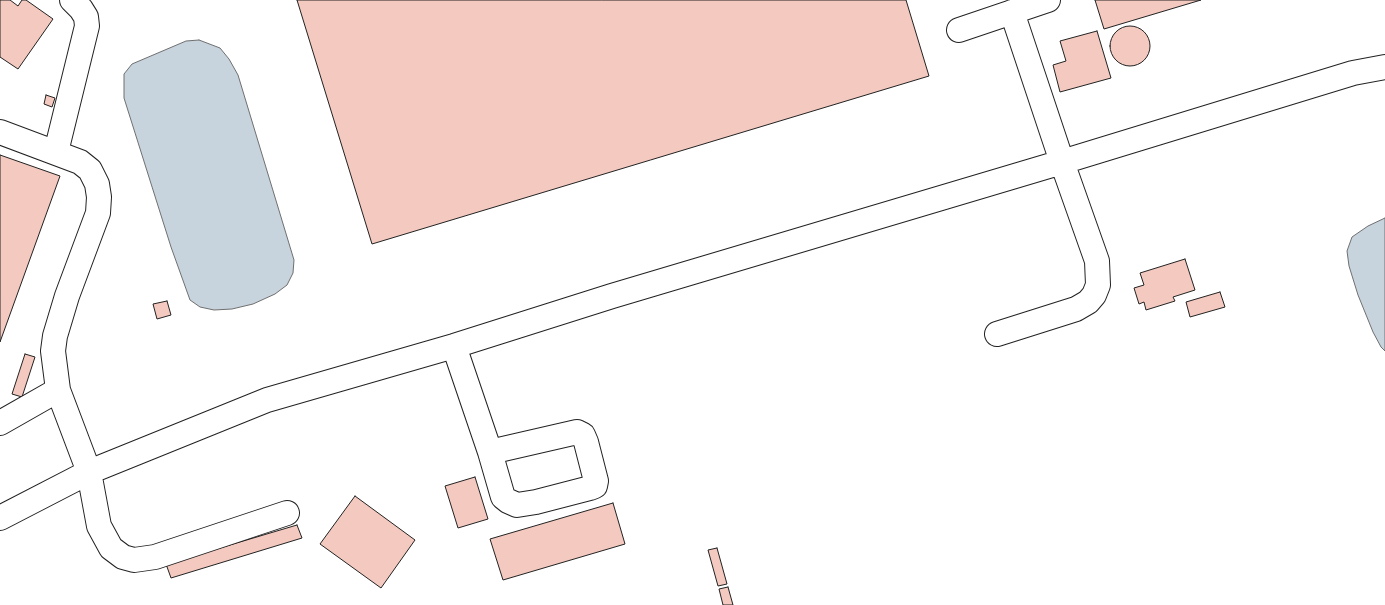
<!DOCTYPE html>
<style>
body{margin:0}
canvas{display:block;background:#fff}
</style>
<canvas width="1385" height="605"></canvas>
<script>
const g = document.querySelector('canvas').getContext('2d');
g.lineJoin = 'round';
function fillPath(path, color) { g.fillStyle = color; g.fill(path, 'evenodd'); }
const toPath = rows => new Path2D(rows.map(r => 'M' + r).join(''));
function trace(path, color, width, dash) { g.strokeStyle = color; g.lineWidth = width; g.lineCap = dash ? 'butt' : 'round'; g.setLineDash(dash || []); g.stroke(path); }
const water = toPath([
 [199,40,220,48,229,59,238,75,294,260,293,273,287,285,275,294,253,304,232,309,214,310,200,307,190,300,171,247,124,98,124,74,132,64,186,41,199,40],
 [1385,218,1385,351,1381,347,1373,332,1358,295,1349,266,1347,251,1352,237,1368,226,1385,218]
]);
const building = toPath([
 [0,0,10,0,18,6,22,0,26,0,53,19,18,69,0,57,0,0],
 [297,0,906,0,929,76,372,244,297,0],
 [1095,0,1201,0,1104,29,1095,0],
 '1110 46a20 20 0 1 1 40 0a20 20 0 1 1-40 0Z',
 [1097,31,1111,78,1060,92,1053,65,1066,61,1060,41,1097,31],
 [46,95,55,98,52,107,44,104,46,95],
 [0,155,60,176,0,342,0,155],
 [1185,259,1195,290,1173,297,1175,301,1146,310,1144,302,1139,304,1134,288,1144,285,1140,273,1185,259],
 [1220,292,1225,307,1190,317,1186,302,1220,292],
 [167,301,171,315,157,319,153,304,167,301],
 [25,354,35,357,22,397,12,394,25,354],
 [475,477,488,519,458,528,445,486,475,477],
 [355,496,415,540,381,588,320,544,355,496],
 [613,503,625,544,503,580,490,539,613,503],
 [297,525,302,538,171,578,166,564,297,525],
 [717,548,727,584,718,586,708,550,717,548],
 [728,587,733,605,723,605,719,589,728,587]
]);
const minor = toPath([
 [959,30,1048,0],
 [0,132,80,162,90,170,97,184,99,197,98,213,67,296,55,336,53,351,58,390,89,472,99,526,111,548,123,557,134,560,155,557,287,513],
 [56,152,87,26,86,17,81,9,72,0],
 [997,334,1076,309,1088,302,1094,295,1098,285,1097,261,1062,162,1012,12],
 [454,346,490,452,503,497,508,501,517,505,536,502,590,488,595,486,596,481,586,442,583,435,577,432,490,452],
 [0,423,58,390],
 [0,518,89,472,267,400,454,346,612,296,1062,162,1353,73,1385,67]
]);
fillPath(water, '#c7d3dd');
trace(water, '#6f6f6f', 1);
fillPath(building, '#f3c9c0');
trace(building, '#222', 1);
trace(minor, '#222', 26);
trace(minor, '#fff', 24);
</script>
